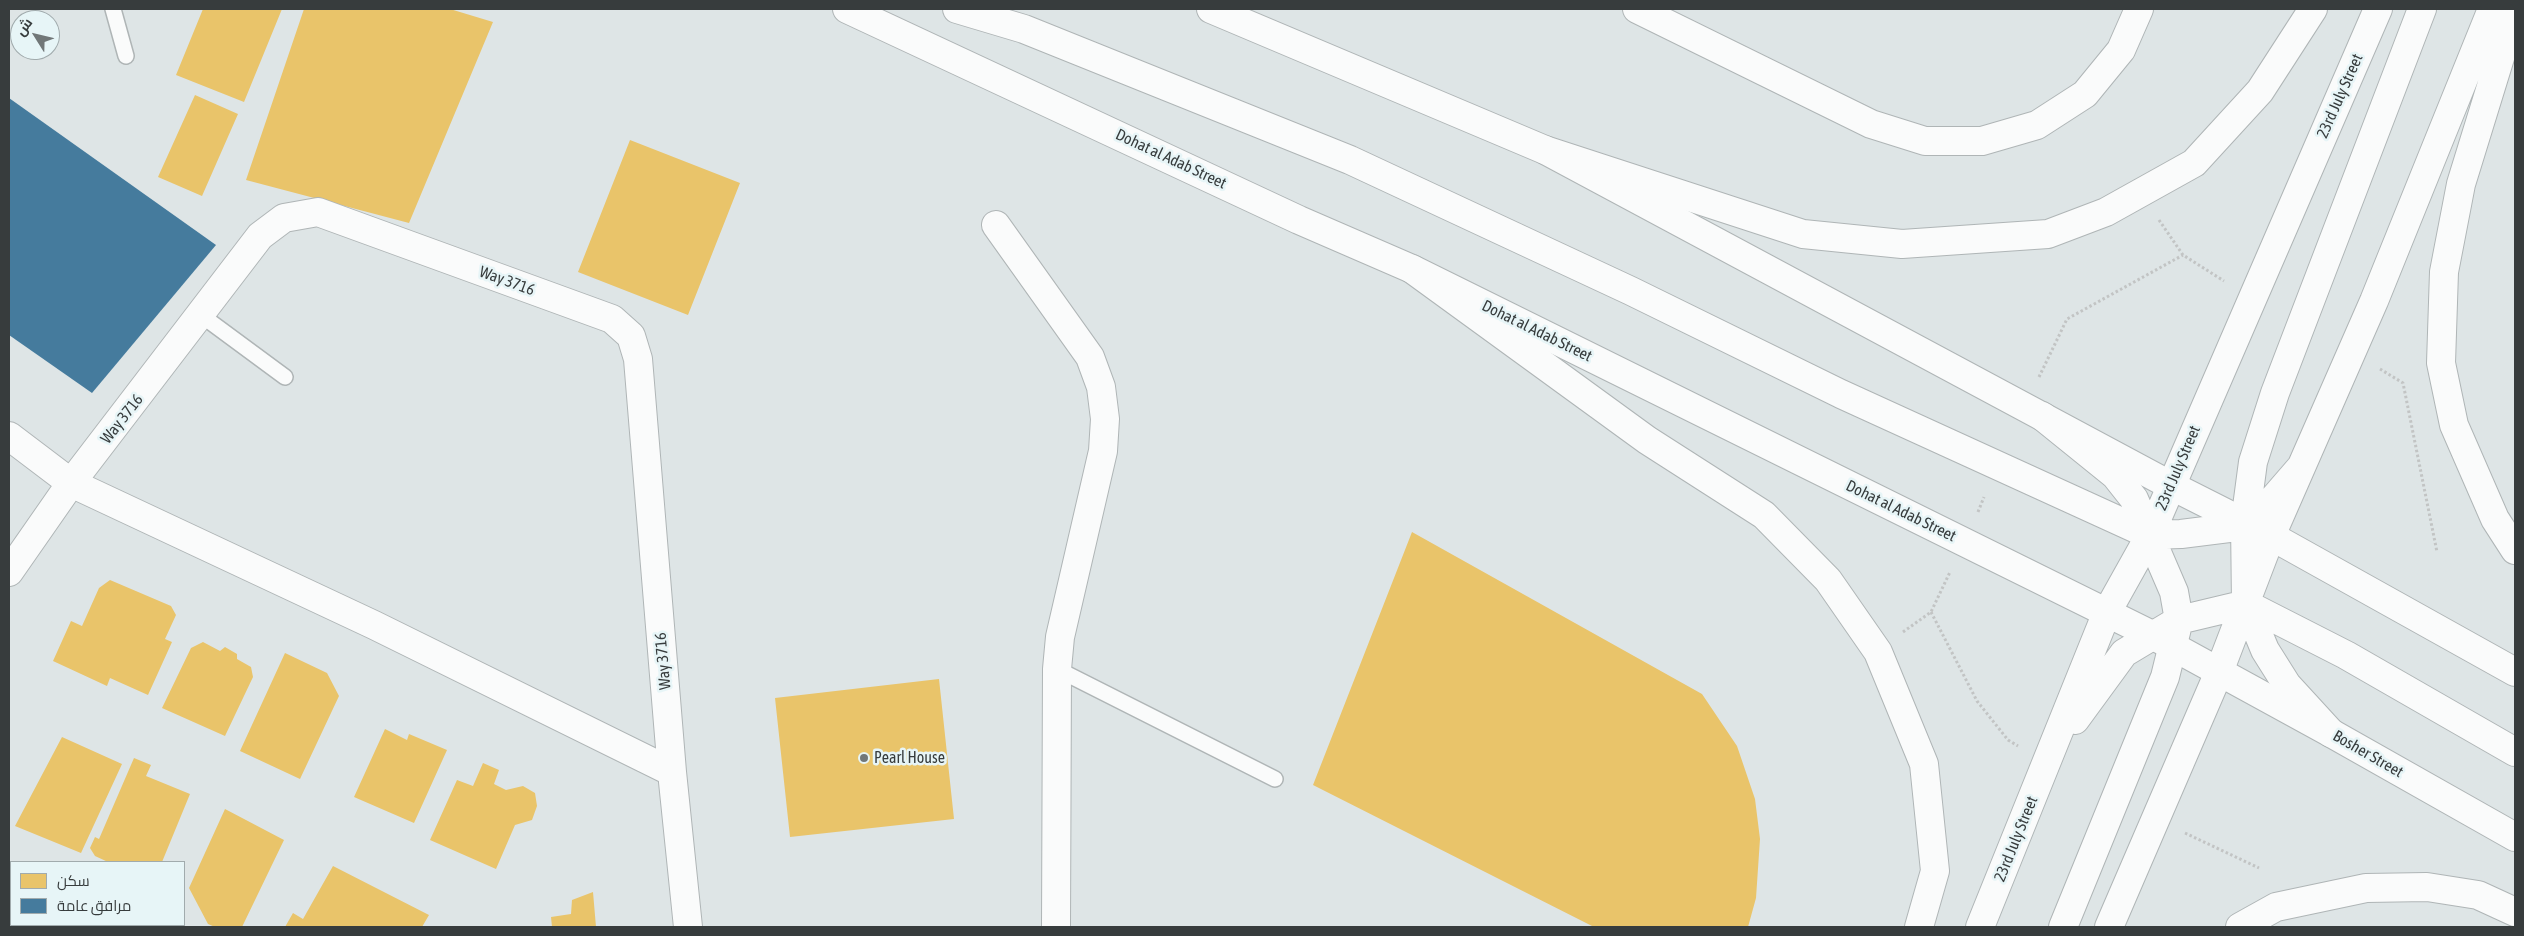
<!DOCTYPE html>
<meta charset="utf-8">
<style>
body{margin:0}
#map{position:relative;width:2524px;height:936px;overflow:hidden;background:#dee5e6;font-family:"Asap Condensed",Cairo,sans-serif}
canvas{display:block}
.frame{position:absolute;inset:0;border:10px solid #373c3d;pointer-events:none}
.legend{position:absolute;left:10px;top:861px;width:175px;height:65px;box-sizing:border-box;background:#e7f5f7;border:1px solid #a1abad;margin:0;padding:6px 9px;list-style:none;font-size:15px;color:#373c3d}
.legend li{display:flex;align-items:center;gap:10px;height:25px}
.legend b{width:25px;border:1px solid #a1abad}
.north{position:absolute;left:10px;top:10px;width:50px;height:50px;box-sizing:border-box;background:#e7f5f7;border:1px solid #a1abad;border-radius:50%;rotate:306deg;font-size:14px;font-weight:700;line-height:20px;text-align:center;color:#373c3d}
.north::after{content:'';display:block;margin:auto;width:18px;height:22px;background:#717778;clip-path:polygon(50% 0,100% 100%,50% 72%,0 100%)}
</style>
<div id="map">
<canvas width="2524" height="936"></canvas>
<div class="frame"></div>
<ul class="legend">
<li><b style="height:14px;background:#e9c46a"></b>سكن</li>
<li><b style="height:14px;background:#457b9d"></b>مرافق عامة</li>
</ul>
<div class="north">ش</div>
</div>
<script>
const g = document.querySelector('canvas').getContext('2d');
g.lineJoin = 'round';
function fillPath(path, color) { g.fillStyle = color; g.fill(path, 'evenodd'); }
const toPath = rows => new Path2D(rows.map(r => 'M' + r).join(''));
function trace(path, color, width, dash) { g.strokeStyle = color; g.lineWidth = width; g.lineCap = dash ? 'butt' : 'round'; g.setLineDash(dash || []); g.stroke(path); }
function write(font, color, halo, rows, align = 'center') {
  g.font = font + ' "Asap Condensed",sans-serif'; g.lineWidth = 5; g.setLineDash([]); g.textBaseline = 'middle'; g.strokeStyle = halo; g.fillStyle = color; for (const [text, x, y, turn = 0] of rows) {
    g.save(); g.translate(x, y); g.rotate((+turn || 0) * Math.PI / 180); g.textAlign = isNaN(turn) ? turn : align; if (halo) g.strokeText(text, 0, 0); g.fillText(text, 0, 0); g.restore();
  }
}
const homes = toPath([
 [203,9,282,9,244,102,176,75],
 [304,9,450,9,493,22,409,223,246,180],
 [195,95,238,114,202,196,158,177],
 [630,140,740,183,688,315,578,272],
 [1412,532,1702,694,1737,746,1755,799,1760,839,1756,898,1748,927,1594,927,1313,785],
 [110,580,171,606,176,615,165,639,172,642,148,695,110,678,107,686,53,661,71,621,82,626,99,588],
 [203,642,220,651,225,647,237,654,237,659,251,667,253,677,225,736,162,708,191,648],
 [285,653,327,673,339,696,300,779,240,751],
 [939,679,954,819,790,837,775,698],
 [385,729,407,740,409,734,447,750,414,823,354,797],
 [62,737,122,764,81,853,15,826],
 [134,758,151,765,146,776,190,794,162,862,108,862,95,856,90,848,95,837,99,839],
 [483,763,499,770,494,784,506,790,523,786,535,793,537,806,532,820,515,825,496,869,430,840,457,780,473,786],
 [225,809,284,840,242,927,215,927,208,924,189,888],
 [333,866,429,915,422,927,285,927,293,913,303,919],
 [593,892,596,927,552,927,551,917,571,914,572,900]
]);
const public = toPath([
 [9,98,216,245,92,393,9,335]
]);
const path = toPath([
 [2159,220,2183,255,2224,281],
 [2380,369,2403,383,2437,552],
 [2039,377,2067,319,2183,255],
 [1978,512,1984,497],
 [1931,612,1977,701,2008,740,2018,746],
 [1903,632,1931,612,1950,572],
 [2185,833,2259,868]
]);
const service = toPath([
 [113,9,126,56],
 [201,315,285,377],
 [1057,669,1275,779]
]);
const minor = toPath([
 [1637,9,1871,124,1925,141,1982,141,2037,125,2085,94,2121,50,2139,9],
 [996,225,1090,357,1101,387,1105,419,1103,451,1060,637,1057,669,1056,927],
 [9,436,71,483,374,625,672,772],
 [9,572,71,483,260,236,284,218,318,212,612,319,631,336,638,359,672,772,688,927],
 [9,892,11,894],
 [73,925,78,927]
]);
const secondary = toPath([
 [847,9,1299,220,1412,269,2152,635,2331,733,2515,837],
 [1211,9,1545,150,2170,485,2271,536,2515,672]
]);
const primary = toPath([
 [957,9,1024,29,1350,160,1631,291,1841,394,2150,535,2181,534,2229,528,2245,522,2269,504,2301,467],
 [2515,9,2461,184,2444,272,2441,363,2454,425,2495,519,2515,550],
 [1545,150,1803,234,1902,244,2048,234,2106,212,2194,163,2260,91,2313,9],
 [1412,269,1647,440,1764,515,1828,580,1878,652,1924,764,1935,871,1919,927],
 [2042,416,2115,475,2134,499,2174,592,2179,620,2165,677,2063,927],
 [2075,720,2124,653,2179,620,2246,604,2346,655,2515,752],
 [2331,733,2287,685,2265,650,2246,604,2245,522,2253,462,2275,393,2422,9],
 [1980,927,2107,612,2150,535,2378,9],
 [2109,927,2219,672,2271,536,2374,301,2492,9],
 [2240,927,2276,907,2366,888,2427,887,2478,895,2515,912]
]);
const markers = [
 [864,758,5,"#717778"]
];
const streetNames = [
 ["23rd July Street",2340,96,-66],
 ["Dohat al Adab Street",1171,159,25],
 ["Way 3716",507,281,20],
 ["Dohat al Adab Street",1537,331,26],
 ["Way 3716",122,419,-52],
 ["23rd July Street",2178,468,-67],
 ["Dohat al Adab Street",1901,511,26],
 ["Way 3716",663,661,-95],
 ["Bosher Street",2368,754,30],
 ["23rd July Street",2016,839,-68]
];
const poiNames = [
 ["Pearl House",874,758]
];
fillPath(homes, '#e9c46a');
fillPath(public, '#457b9d');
trace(service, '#afb5b6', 18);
trace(minor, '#afb5b6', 30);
trace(secondary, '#afb5b6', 30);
trace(primary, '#afb5b6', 30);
trace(path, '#c2c4c4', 3, [2.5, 2.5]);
trace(service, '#fafbfb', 15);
trace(minor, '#fafbfb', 28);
trace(secondary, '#fafbfb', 28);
trace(primary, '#fafbfb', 28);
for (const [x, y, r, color] of markers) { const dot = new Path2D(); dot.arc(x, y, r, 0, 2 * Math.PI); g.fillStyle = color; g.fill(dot); trace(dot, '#e7f5f7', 2); }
write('16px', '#373c3d', '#e7f5f7', streetNames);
write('16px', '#373c3d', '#e7f5f7', poiNames, 'left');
</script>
